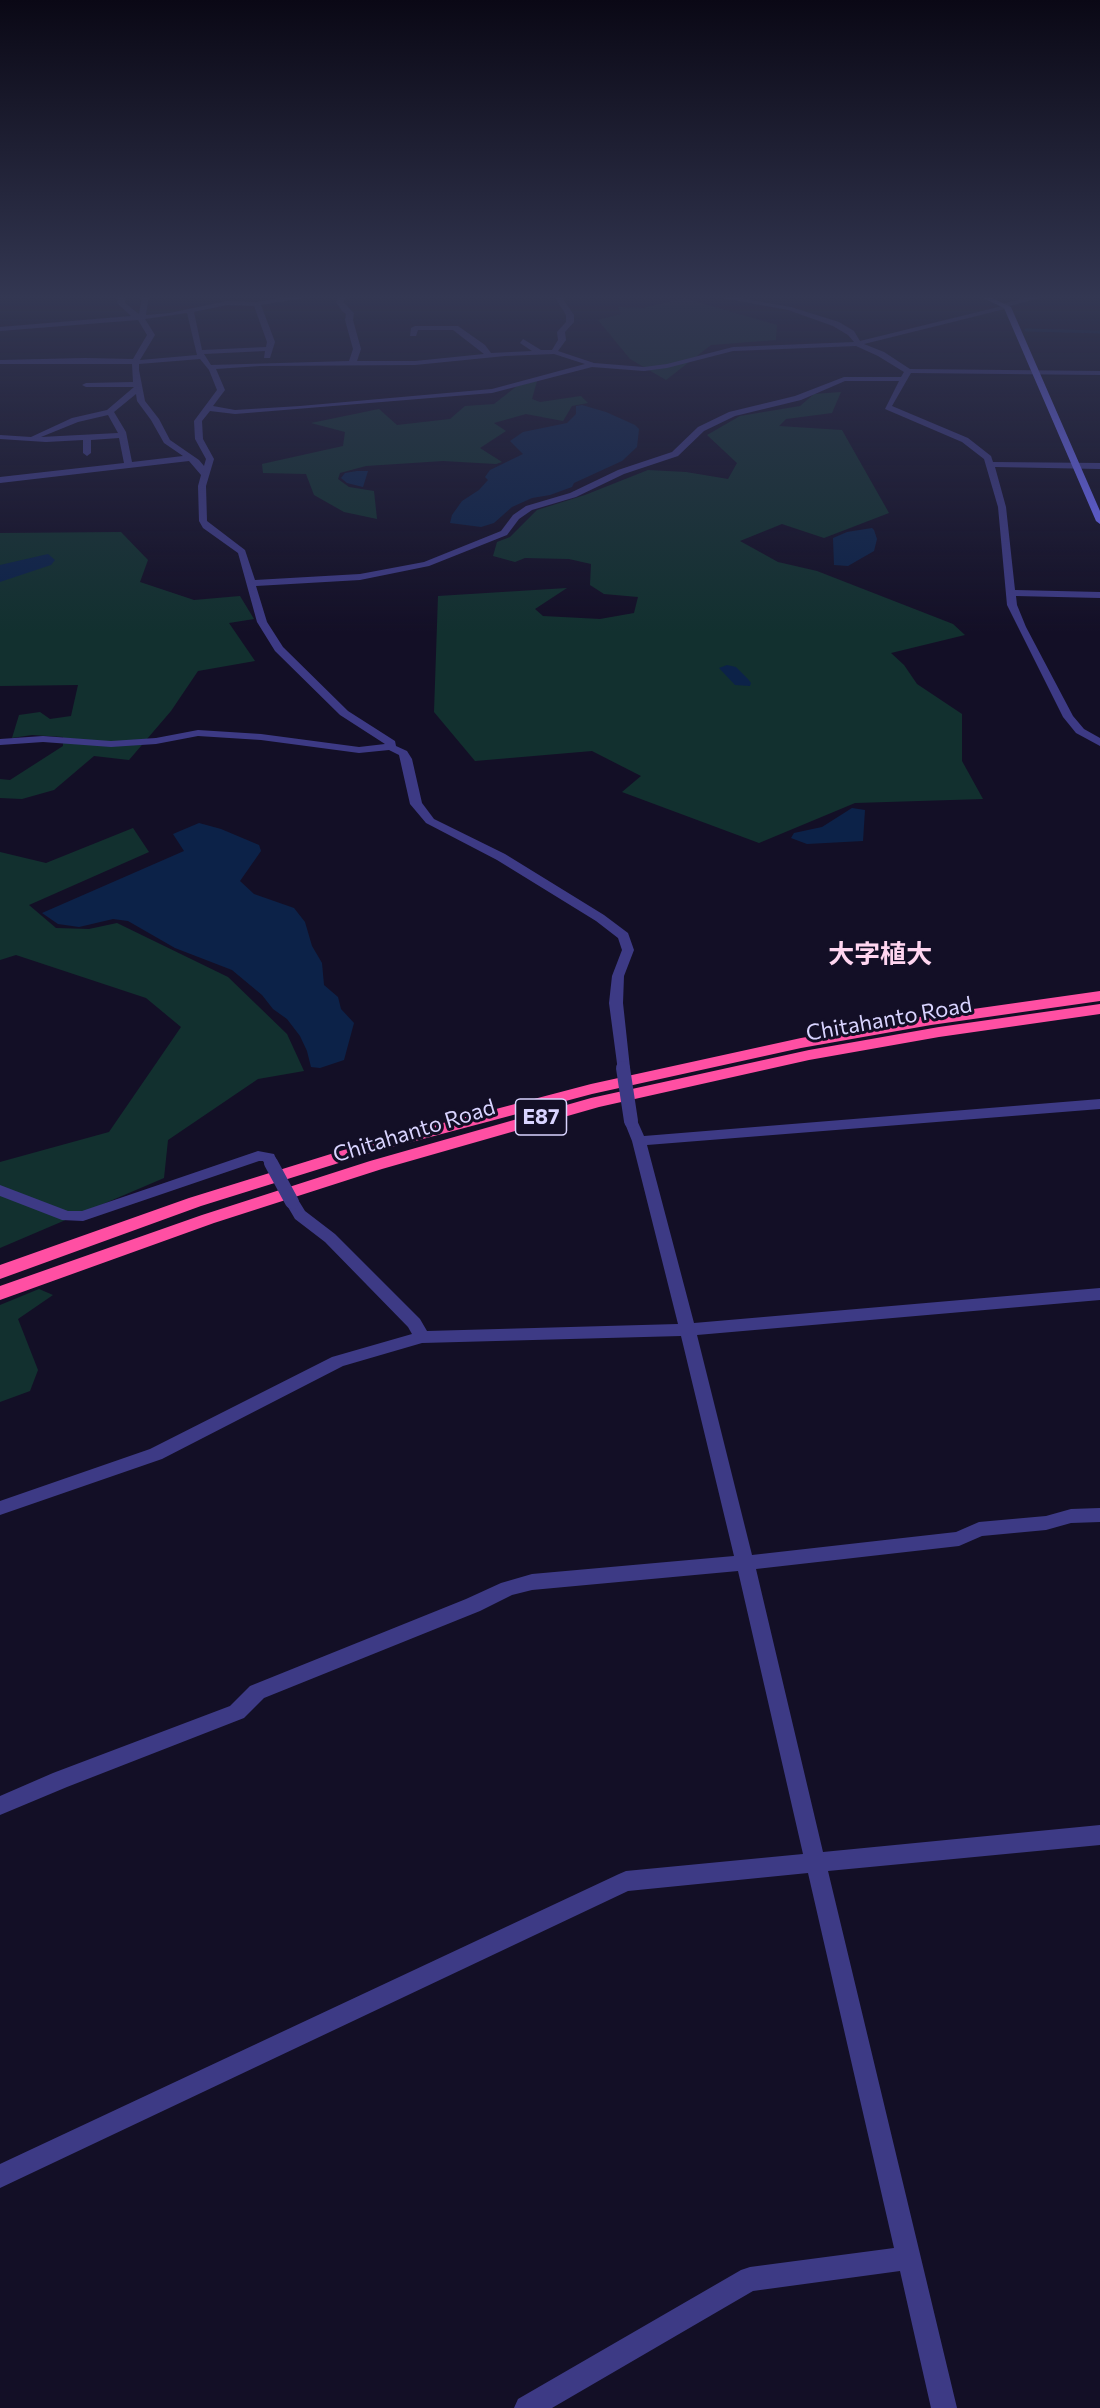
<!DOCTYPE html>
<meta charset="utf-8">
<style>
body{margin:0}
canvas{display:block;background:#130f26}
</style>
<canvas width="1100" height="2408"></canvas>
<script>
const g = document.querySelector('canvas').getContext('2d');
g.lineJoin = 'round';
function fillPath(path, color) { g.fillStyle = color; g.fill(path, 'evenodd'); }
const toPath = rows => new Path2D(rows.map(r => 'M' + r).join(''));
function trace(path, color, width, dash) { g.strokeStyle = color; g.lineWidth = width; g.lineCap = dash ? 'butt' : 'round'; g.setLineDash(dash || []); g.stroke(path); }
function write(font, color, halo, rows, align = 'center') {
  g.font = font + ' Commissioner,"Noto Sans JP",sans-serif'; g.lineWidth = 6; g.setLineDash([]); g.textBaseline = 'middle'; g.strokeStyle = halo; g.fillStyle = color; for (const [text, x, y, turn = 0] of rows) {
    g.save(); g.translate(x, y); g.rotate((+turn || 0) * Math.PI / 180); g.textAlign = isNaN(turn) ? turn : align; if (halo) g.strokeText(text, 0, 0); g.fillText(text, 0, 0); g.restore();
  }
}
const green = toPath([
 [684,298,777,325,776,340,711,345,666,380,630,359,598,320,621,314,618,307,643,308],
 [537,381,532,399,540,402,581,396,588,403,572,406,563,421,526,414,494,423,506,431,480,448,502,462,496,464,443,461,366,466,340,473,338,479,349,487,374,491,377,519,344,512,314,495,306,474,263,473,262,464,343,446,345,432,311,423,379,409,397,425,450,419,465,406,494,404,517,386],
 [841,392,832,413,786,419,779,426,842,430,889,513,824,538,782,524,740,541,778,562,817,571,953,624,965,635,891,653,904,665,917,684,962,714,962,761,983,799,855,803,759,843,622,792,641,776,592,751,475,761,434,712,438,596,567,588,535,609,543,616,600,619,634,613,638,597,604,594,590,585,591,564,569,559,525,558,515,562,493,556,497,542,510,537,537,510,585,495,648,470,686,472,728,479,737,463,707,435,740,416,800,406,814,394],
 [121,532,148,560,140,582,194,600,240,596,254,619,229,623,255,661,198,671,171,711,129,760,94,756,54,790,22,799,0,798,0,779,10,780,63,746,63,737,32,735,12,738,19,715,40,712,50,719,71,716,78,685,0,686,0,533],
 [133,828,149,852,29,905,56,928,89,929,117,923,228,977,287,1034,304,1071,258,1079,168,1140,164,1178,0,1248,0,1162,109,1132,181,1027,146,998,16,955,0,960,0,852,46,863],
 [39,1289,53,1295,18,1319,38,1370,30,1391,0,1402,0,1305]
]);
const water = toPath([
 [582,405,606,412,635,425,639,429,637,447,622,461,574,483,572,487,550,495,532,498,512,507,494,523,481,527,450,523,452,515,462,501,479,490,488,480,485,477,490,470,523,454,510,441,523,432,567,423,576,414,576,406],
 [357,471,368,471,363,487,347,483,341,478,345,473],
 [872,528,874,530,877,539,874,551,848,566,834,565,833,538,847,532],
 [48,554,55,560,51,565,0,582,0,565],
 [727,665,736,667,748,679,751,683,750,686,735,685,719,668],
 [852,808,865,810,863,841,807,844,791,838,794,833,822,827],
 [199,823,221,829,259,845,261,851,240,881,254,894,294,908,305,922,312,946,322,963,324,985,338,997,341,1009,354,1023,344,1060,320,1068,311,1067,307,1051,300,1036,287,1019,273,1009,262,995,232,970,175,948,128,921,113,919,79,927,58,924,42,913,184,851,173,834]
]);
const stream = toPath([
 [1026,330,1100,332]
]);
const street = toPath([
 [119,296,126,296,125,303,139,314,142,296,149,296,146,315,169,313,227,301,256,302,297,296,316,296,261,305,275,342,270,358,264,358,265,351,204,354,211,365,349,361,353,349,345,320,346,314,342,311,336,302,340,296,347,296,343,302,354,313,353,320,361,349,357,361,415,361,484,354,453,330,418,330,416,336,410,336,411,328,415,326,458,326,485,345,491,353,532,351,520,343,523,339,541,350,552,350,558,340,557,332,566,322,566,315,554,296,561,296,574,315,574,322,565,332,566,340,558,351,594,363,644,367,667,364,733,347,854,342,848,335,833,326,788,310,711,296,728,296,791,307,839,322,854,331,860,341,1002,306,1005,303,1034,296,1047,296,1010,306,1009,308,864,344,884,352,910,369,1100,371,1100,375,911,373,892,406,968,438,991,456,993,462,1100,463,1100,469,995,467,1006,507,1015,590,1100,592,1100,598,1016,596,1017,605,1026,627,1073,716,1084,729,1100,738,1100,746,1076,733,1063,717,1007,605,998,507,984,459,962,442,885,409,899,381,845,381,801,400,735,416,704,431,678,456,624,474,576,497,532,510,519,519,507,535,429,566,360,580,256,586,267,622,283,647,348,711,395,741,396,746,407,751,412,759,422,803,434,819,505,854,604,915,628,933,634,950,624,976,623,1003,630,1068,628,1071,618,1071,609,1003,612,976,622,950,618,938,596,921,497,860,426,823,410,804,399,755,389,750,359,753,261,740,198,736,156,744,111,747,43,742,0,745,0,739,43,736,111,741,156,738,198,730,261,734,359,747,385,744,340,715,275,651,257,622,238,553,203,528,199,521,198,486,201,475,189,461,0,483,0,477,124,463,119,438,91,440,91,453,87,456,83,453,83,440,46,442,0,439,0,435,31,437,72,418,107,410,134,387,86,387,82,385,86,383,133,382,132,364,0,364,0,360,85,358,133,359,147,335,138,320,0,331,0,327,131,316,117,303,119,296],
 [227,305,254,306,267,342,266,347,202,350,194,312,227,305],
 [187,313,197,355,140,360,155,335,145,319,187,313],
 [856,346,878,356,904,372,901,377,844,377,795,396,729,412,698,427,672,452,618,470,570,493,526,506,513,515,501,531,424,562,360,574,255,580,245,550,207,521,206,486,214,459,203,439,202,421,210,411,235,414,492,393,592,367,644,371,667,368,733,351,856,346],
 [554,354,585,364,492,389,300,406,235,410,213,406,225,390,216,369,260,366,415,365,505,356,554,354],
 [200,359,209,370,217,390,194,421,195,439,206,459,204,466,199,460,170,440,159,419,145,401,139,370,139,364,200,359],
 [136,394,137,401,151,420,164,443,183,456,132,462,126,432,114,412,136,394],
 [108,415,118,433,41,437,78,422,108,415],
 [1100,1099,1100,1109,647,1145,694,1323,1100,1288,1100,1300,697,1335,752,1555,956,1532,979,1522,1046,1516,1071,1509,1100,1508,1100,1522,1071,1523,1046,1530,982,1536,959,1546,756,1569,823,1852,1100,1825,1100,1845,828,1871,957,2408,931,2408,900,2271,753,2291,552,2408,514,2408,518,2399,741,2270,750,2267,894,2248,808,1873,628,1891,0,2188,0,2164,619,1874,626,1871,803,1854,738,1571,532,1590,512,1595,480,1611,264,1698,244,1718,67,1787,0,1815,0,1796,53,1773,230,1706,250,1686,466,1599,501,1583,532,1574,734,1556,681,1336,422,1343,343,1366,162,1459,0,1515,0,1501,150,1449,332,1357,412,1334,408,1327,325,1242,295,1219,285,1202,287,1198,297,1198,305,1211,335,1234,420,1319,427,1331,678,1324,632,1141,624,1121,626,1118,636,1118,644,1136,1100,1099],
 [258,1151,274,1154,278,1163,276,1166,266,1166,263,1161,259,1161,83,1221,62,1220,0,1196,0,1185,68,1211,82,1211,258,1151]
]);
const secondary = toPath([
 [979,296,988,296,1011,307,1100,511,1100,524,1096,521,1004,308,979,296]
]);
const highway = toPath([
 [1100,991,1100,1001,931,1025,801,1048,592,1094,374,1152,201,1206,0,1279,0,1265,189,1198,363,1144,591,1084,801,1038,931,1015,1100,991],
 [1100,1004,1100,1014,939,1037,809,1060,599,1107,382,1169,214,1223,0,1300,0,1286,202,1215,370,1161,591,1098,809,1050,939,1027,1100,1004]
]);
const streetBridge = toPath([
 [623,1068,631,1121],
 [271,1163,292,1202]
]);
const shields = [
 [541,1117,51]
];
const shieldNames = [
 ["E87",541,1117]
];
const streetNames = [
 ["Chitahanto Road",889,1019,-10],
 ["Chitahanto Road",414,1131,-17]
];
const quarterNames = [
 ["大字植大",880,954]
];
fillPath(green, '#12302f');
fillPath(water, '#0c2248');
trace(stream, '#0c2248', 3);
fillPath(street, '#3d3a85');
fillPath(secondary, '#6f6bff');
fillPath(highway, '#ff4fa3');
trace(streetBridge, '#3d3a85', 14);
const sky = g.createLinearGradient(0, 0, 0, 633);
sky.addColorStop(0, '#0a0815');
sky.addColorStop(0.47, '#333752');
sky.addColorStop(1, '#33375200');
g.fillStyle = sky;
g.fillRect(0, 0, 1100, 633);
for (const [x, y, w] of shields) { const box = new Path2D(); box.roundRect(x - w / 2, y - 18, w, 36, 4.5); g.fillStyle = '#130f26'; g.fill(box); trace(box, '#d9d4ff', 1.5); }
write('bold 21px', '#d9d4ff', null, shieldNames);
write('22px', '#d9d4ff', '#130f26', streetNames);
write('bold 26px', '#ffd6f0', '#130f26', quarterNames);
</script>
